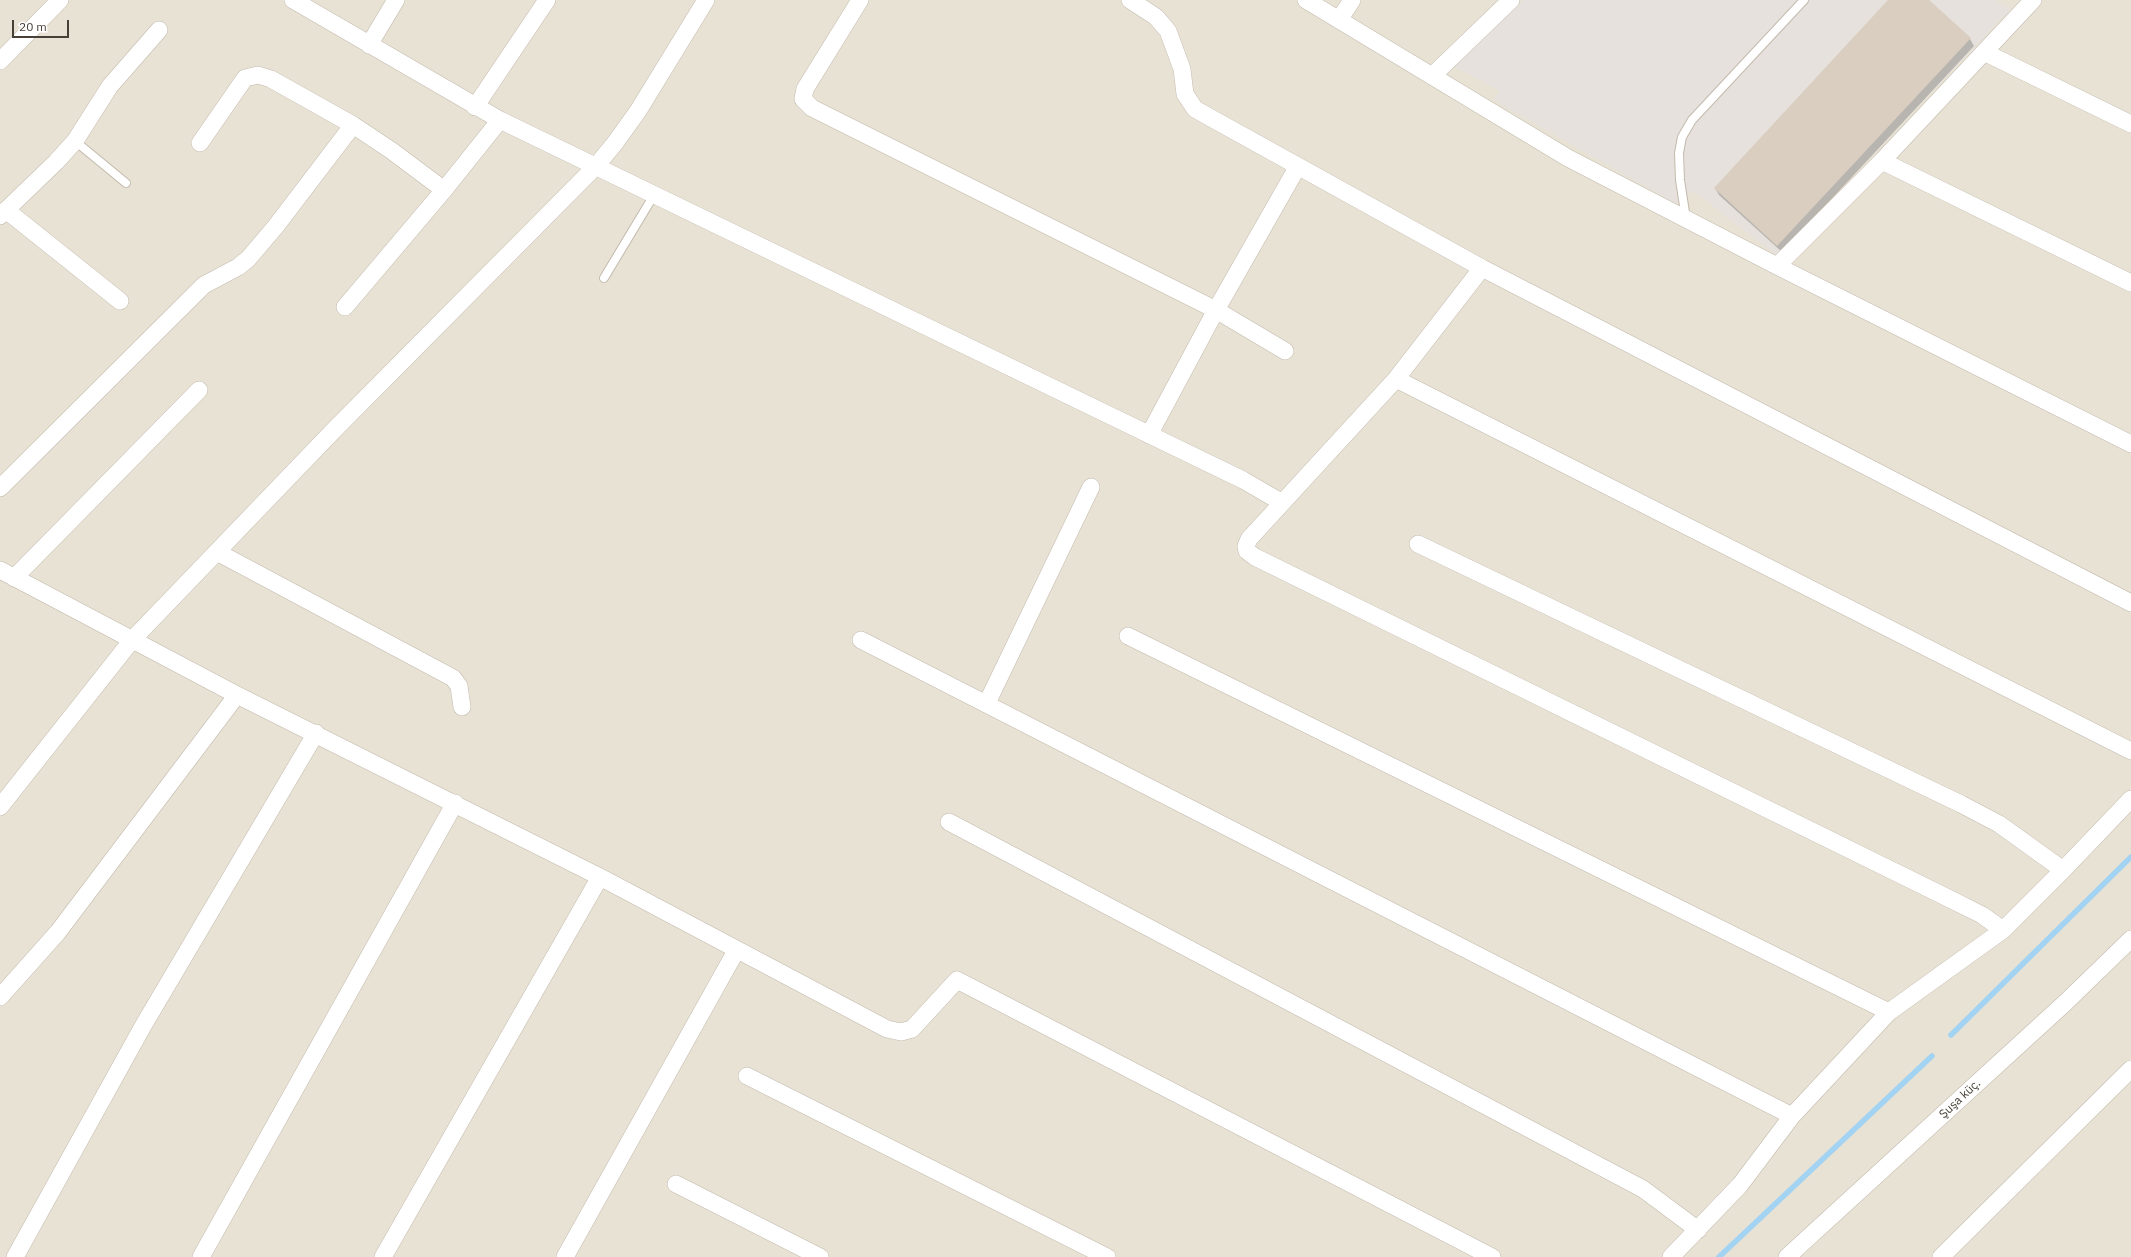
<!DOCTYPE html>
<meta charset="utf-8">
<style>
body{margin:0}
#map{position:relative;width:2131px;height:1257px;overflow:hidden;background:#f4f0e7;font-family:"IBM Plex Sans",sans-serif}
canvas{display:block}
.scale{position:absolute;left:12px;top:20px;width:57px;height:18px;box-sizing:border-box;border:2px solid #474036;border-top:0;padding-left:5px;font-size:12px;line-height:14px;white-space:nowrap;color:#474036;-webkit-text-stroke:3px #fff;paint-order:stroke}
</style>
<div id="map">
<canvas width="2131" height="1257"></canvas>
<div class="scale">20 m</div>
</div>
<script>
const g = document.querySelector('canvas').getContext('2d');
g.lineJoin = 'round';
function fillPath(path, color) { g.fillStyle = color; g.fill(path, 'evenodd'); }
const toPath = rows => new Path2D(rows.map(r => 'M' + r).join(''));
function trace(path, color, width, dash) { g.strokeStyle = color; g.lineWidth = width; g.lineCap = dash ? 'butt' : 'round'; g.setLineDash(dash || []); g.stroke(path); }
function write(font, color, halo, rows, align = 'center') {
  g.font = font + ' "IBM Plex Sans",sans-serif'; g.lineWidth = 3.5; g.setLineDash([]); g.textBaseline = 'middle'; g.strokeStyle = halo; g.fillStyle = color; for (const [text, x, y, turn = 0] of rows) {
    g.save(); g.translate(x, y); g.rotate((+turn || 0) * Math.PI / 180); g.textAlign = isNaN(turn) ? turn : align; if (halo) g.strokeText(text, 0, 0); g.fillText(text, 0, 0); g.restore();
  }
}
const residential = toPath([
 [0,0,2131,0,2131,1257,0,1257]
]);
const industrial = toPath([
 [1523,0,1995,0,2011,9,1776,255,1693,191,1676,204,1493,100,1500,91,1454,67]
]);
const shadow = toPath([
 [1889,0,1928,0,1970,39,1974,46,1782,252,1719,195,1715,188]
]);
const stream = toPath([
 [1951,1035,2131,857],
 [1719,1257,1932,1056]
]);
const building = toPath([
 [1888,0,1929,0,1971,38,1777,246,1714,188]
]);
const service = toPath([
 [75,141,126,183],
 [1686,219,1680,180,1679,153,1682,137,1692,120,1804,0],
 [604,278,654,195]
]);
const minor = toPath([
 [293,0,500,120,1243,480,1281,502],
 [860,0,805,89,803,99,812,108,1216,310,1285,351],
 [1130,0,1156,17,1168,31,1182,69,1185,94,1195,109,1211,118,1482,268,2131,603],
 [1306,0,1568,158,1777,266,2131,444],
 [1339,20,1352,0],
 [369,45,396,0],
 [1984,52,2131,124],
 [0,61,60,0],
 [1432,76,1511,0],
 [475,107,547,0],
 [200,143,245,78,258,75,271,79,353,125],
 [1882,161,2131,283],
 [6,210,120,301],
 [0,216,56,162,75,141,110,86,159,30],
 [1777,266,1882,161,2033,0],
 [1482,268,1396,379,1249,539,1246,546,1247,551,1255,557,1952,900,1982,915,2003,930],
 [345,307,444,190],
 [1396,379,2131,751],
 [1149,435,1216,310,1298,166],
 [0,488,204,285,238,267,248,259,276,226,353,125,392,151,444,190,500,120],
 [1418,544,1961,804,1999,824,2063,870],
 [217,552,453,678,459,686,462,707],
 [0,570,237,695,600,877,887,1029,901,1032,912,1029,957,980,1492,1257],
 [14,578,199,390],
 [1128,636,1889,1012],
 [861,640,1792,1116],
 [987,703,1091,487],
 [0,807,132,640,334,430,596,166,615,143,638,111,706,0],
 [949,822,1643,1189,1698,1230],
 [0,997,58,932,237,695],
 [747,1076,1107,1257],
 [676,1184,820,1257],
 [15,1257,143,1026,316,733],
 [201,1257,455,803],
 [383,1257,600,877],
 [565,1257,736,951],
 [1671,1257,1740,1185,1792,1116,1889,1012,2003,930,2063,870,2131,799],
 [1787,1257,2066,1002,2131,939],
 [1941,1257,2131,1069]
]);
const streetNames = [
 ["Şuşa küç.",1960,1099,-43]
];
fillPath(residential, '#e8e2d5');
fillPath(industrial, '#e6e1dc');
fillPath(shadow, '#0003');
trace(stream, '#a2d3f2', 5.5);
fillPath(building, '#d9cebf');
trace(service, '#c3baac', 10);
trace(minor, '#c3baac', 18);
trace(service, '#fff', 8);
trace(minor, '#fff', 17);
write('12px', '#474036', '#fff', streetNames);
</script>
